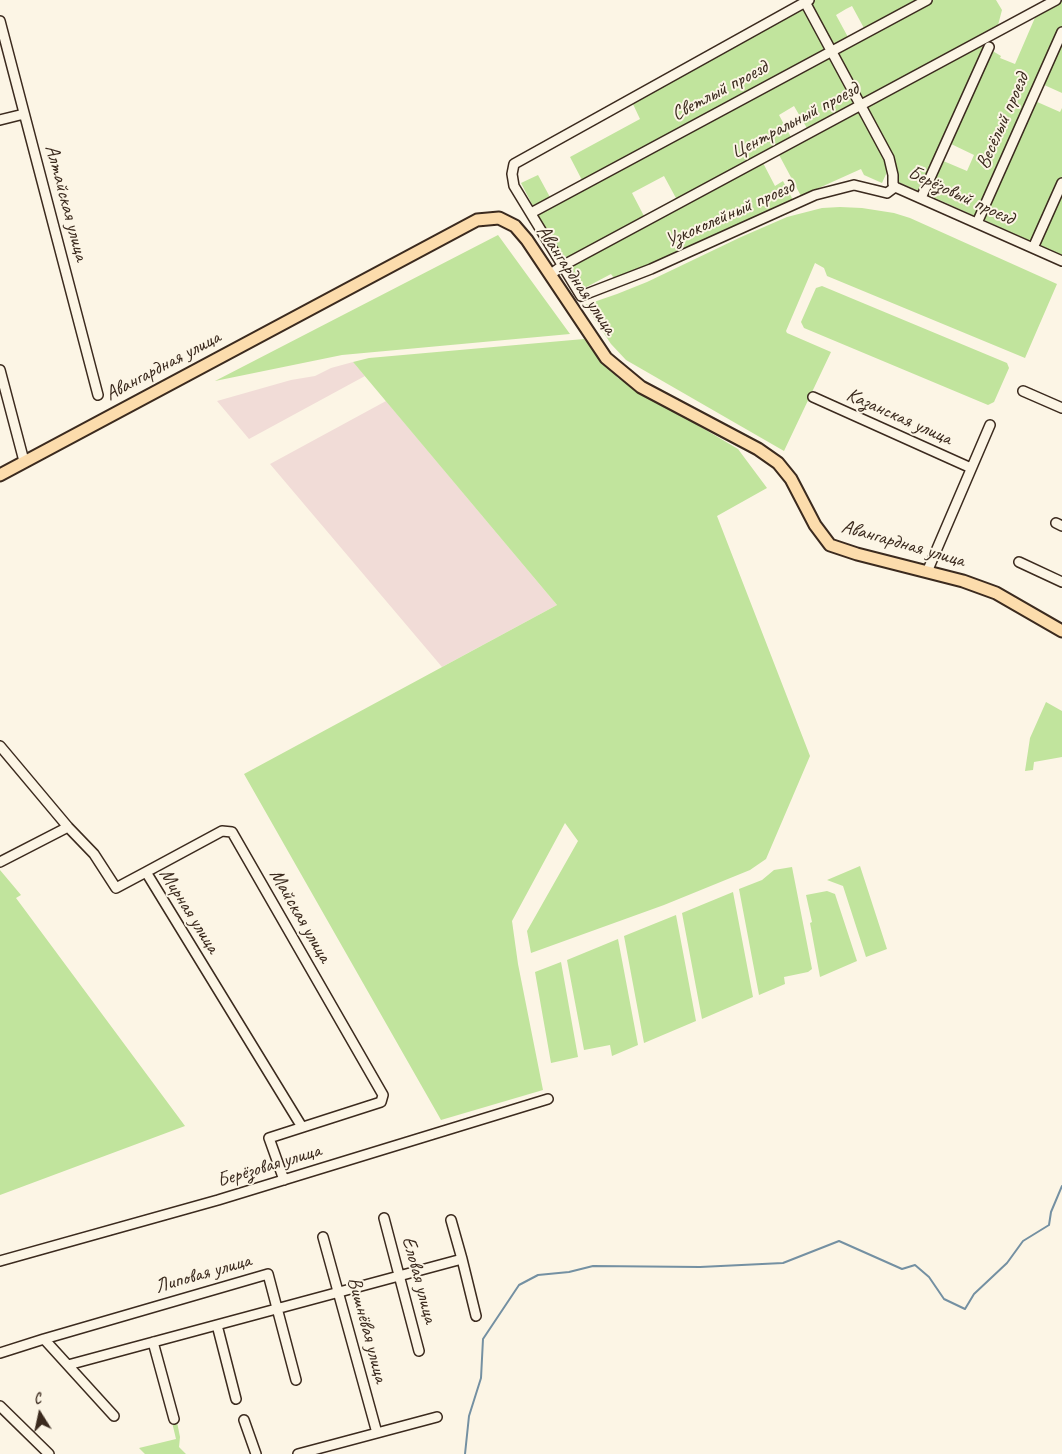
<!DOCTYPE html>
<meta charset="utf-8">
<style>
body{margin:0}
#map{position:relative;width:1062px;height:1454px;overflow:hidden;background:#fcf5e5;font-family:Caveat,sans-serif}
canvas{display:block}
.north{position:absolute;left:15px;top:1389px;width:50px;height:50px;-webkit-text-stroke:4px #fcf5e5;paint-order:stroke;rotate:350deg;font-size:14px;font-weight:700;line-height:20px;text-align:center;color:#3b2a1e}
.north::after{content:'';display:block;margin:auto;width:18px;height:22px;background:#3b2a1e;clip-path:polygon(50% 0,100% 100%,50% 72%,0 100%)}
</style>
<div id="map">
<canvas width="1062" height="1454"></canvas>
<div class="north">С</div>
</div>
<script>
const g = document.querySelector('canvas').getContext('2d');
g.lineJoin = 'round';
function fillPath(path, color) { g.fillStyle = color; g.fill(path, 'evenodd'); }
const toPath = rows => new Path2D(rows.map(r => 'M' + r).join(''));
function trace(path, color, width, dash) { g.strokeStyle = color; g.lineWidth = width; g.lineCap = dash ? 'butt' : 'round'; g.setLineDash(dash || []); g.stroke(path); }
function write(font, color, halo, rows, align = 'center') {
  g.font = font + ' Caveat,sans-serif'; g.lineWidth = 4; g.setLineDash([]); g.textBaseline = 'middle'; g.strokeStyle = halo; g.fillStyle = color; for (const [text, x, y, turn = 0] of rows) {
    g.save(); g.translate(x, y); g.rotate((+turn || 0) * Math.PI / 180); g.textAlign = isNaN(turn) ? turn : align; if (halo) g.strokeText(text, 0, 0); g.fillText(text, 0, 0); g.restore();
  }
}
const built = toPath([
 [353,362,365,376,249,439,217,401,291,380,315,376,331,368],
 [386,401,557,605,442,667,270,464]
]);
const green = toPath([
 [815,0,921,0,865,30,852,6,846,9,836,15,849,39,833,48,811,6,812,1],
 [933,0,996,0,1002,10,997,29,862,101,835,52],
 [1062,0,1062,26,977,217,926,194,941,160,967,171,974,155,949,143,991,50,1001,56,1000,58,1015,64,1037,13],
 [801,7,806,9,828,50,583,182,570,157,640,119,632,102],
 [1062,40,1062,93,1042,84],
 [979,45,985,48,921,192,896,181,898,175,894,161,864,106],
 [830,55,857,104,808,130,794,106,779,115,792,139,677,200,664,176,632,193,645,218,563,262,537,213],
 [1035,101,1060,112,1062,108,1062,176,1032,242,982,219],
 [855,111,861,113,886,158,890,171,887,172,882,183,864,175,861,169,801,196,778,153],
 [762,161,775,186,783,181,793,200,647,266,614,278,611,274,579,291,566,266],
 [538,175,551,199,534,208,521,183],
 [1062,189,1062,255,1037,244],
 [840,207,862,208,894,213,910,218,1057,284,1025,358,827,276,824,268,815,263,786,331,787,333,831,352,784,451,626,360,611,344,585,305,617,294,647,282,741,237,787,217,822,208],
 [498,235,570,334,342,355,215,381],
 [822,286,1007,363,1009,368,994,402,988,405,804,328,801,322,816,288],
 [584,339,618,378,738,449,767,488,717,516,810,756,766,859,750,870,664,905,531,953,527,931,578,841,565,823,512,921,518,964,543,1090,441,1120,244,774,557,605,353,362,369,358],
 [1046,702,1062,711,1062,757,1034,762,1033,770,1025,771,1030,738],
 [860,866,887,949,866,957,843,886,827,880],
 [792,867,812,969,808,972,784,977,785,984,759,995,739,889,762,880,774,870],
 [0,870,21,895,16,898,185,1126,0,1195],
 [827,891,835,894,857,961,820,977,810,923,812,922,806,895],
 [733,892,753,997,702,1019,682,913],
 [676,915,696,1021,644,1043,624,936],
 [618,939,638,1045,612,1056,610,1045,584,1050,567,960],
 [561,962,578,1057,551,1063,535,972],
 [176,1417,180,1437,179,1447,186,1454,145,1454,139,1448,176,1439,171,1418]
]);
const stream = toPath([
 [465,1454,469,1416,481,1378,483,1339,519,1285,538,1275,569,1272,593,1266,700,1267,783,1263,839,1241,902,1269,915,1265,929,1277,944,1299,965,1309,974,1294,1007,1263,1023,1241,1049,1225,1051,1212,1062,1186]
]);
const minor = toPath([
 [809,0,514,164,512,174,514,186,581,296,651,269,815,195,854,185,887,193,895,187],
 [805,2,889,158,893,175,893,184,895,187,1062,261],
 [0,21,98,395],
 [0,120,24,114],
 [921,198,989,47],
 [531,213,927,0],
 [977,223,1062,32],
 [1033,248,1062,183],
 [551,274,562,266,1056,0],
 [0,370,24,461],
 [1023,391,1062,408],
 [813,397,971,468],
 [1056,523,1062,526],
 [1019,562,1062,582],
 [927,572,990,425],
 [0,746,68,827,94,854,116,888,146,872,302,1127],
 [0,862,68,827],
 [146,872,222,831,232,832,383,1095,381,1102,269,1138,284,1180],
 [384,1218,419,1351],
 [451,1220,462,1259,476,1316],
 [323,1237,377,1433],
 [0,1261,218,1200,548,1099],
 [217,1325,236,1399],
 [44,1339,114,1416],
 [153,1342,174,1419],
 [0,1353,44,1339,268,1274,296,1380],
 [68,1365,462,1259],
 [0,1406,49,1454],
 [244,1420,256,1454],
 [298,1454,437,1417]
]);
const major = toPath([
 [0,475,477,220,499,218,515,226,527,240,606,358,641,387,758,449,778,463,791,479,815,525,830,545,857,554,963,581,996,593,1062,631]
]);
const streetNames = [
 ["Светлый проезд",720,91,-28],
 ["Центральный проезд",795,121,-28],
 ["Весёлый проезд",1003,121,-66],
 ["Берёзовый проезд",961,196,25],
 ["Алтайская улица",66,203,75],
 ["Узкоколейный проезд",730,214,-24],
 ["Авангардная улица",576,280,56],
 ["Авангардная улица",163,366,-28],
 ["Казанская улица",899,417,24],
 ["Авангардная улица",903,544,16],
 ["Мирная улица",189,911,58],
 ["Майская улица",300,916,60],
 ["Берёзовая улица",269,1166,-17],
 ["Липовая улица",203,1274,-16],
 ["Еловая улица",419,1280,75],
 ["Вишнёвая улица",367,1330,75]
];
fillPath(built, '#f1dcd7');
fillPath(green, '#c1e49d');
trace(stream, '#7490a2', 2);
trace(minor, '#3b2a1e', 12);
trace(major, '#3b2a1e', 15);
trace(minor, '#fcf5e5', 9);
trace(major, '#fcdcac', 11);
write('20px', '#3b2a1e', '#fcf5e5', streetNames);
</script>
